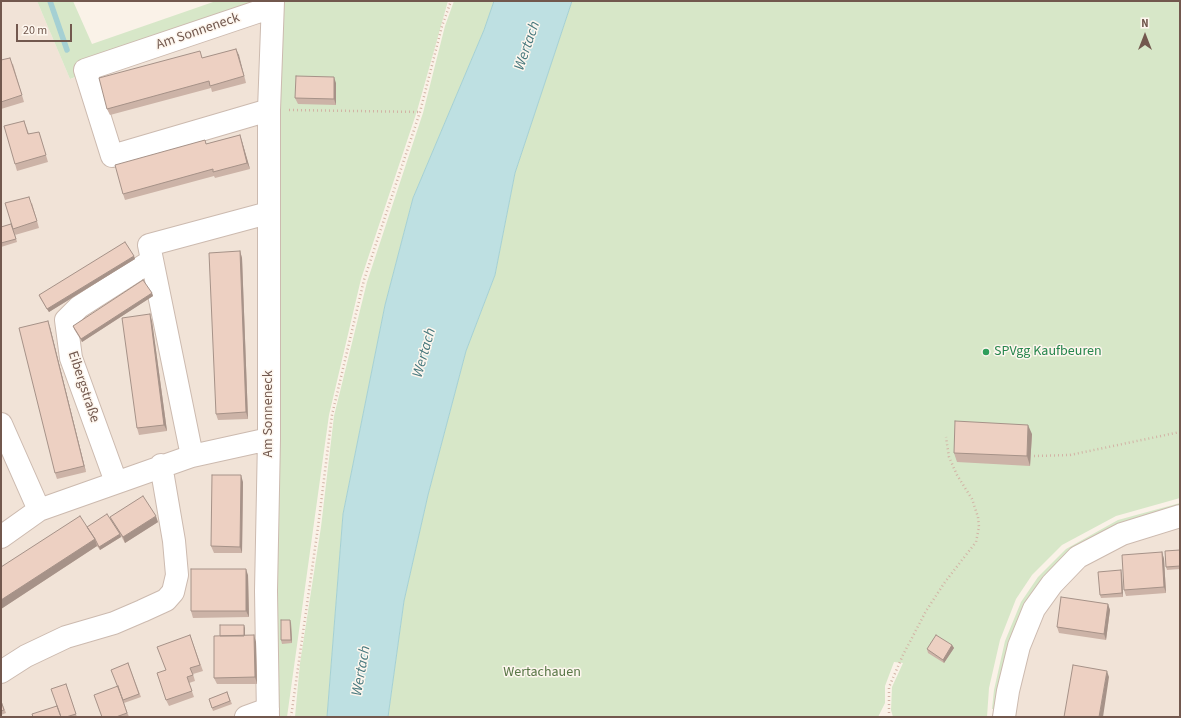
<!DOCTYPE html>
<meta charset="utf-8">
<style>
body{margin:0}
#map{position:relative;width:1181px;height:718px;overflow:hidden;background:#faf2e8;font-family:"Source Sans 3",sans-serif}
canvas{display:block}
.frame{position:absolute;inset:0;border:2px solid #72584e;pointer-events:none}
.north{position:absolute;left:1125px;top:16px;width:40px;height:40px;-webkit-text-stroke:3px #fdf6ee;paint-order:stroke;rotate:0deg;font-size:11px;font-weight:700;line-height:16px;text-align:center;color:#72584e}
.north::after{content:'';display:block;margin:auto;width:14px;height:18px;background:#72584e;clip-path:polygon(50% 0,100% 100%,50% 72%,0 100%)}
.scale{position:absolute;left:16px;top:24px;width:56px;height:18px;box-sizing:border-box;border:2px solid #72584e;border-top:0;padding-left:5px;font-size:12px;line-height:14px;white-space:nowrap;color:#72584e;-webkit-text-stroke:3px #fdf6ee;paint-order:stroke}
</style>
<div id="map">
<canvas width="1181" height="718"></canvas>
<div class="frame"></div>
<div class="north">N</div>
<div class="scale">20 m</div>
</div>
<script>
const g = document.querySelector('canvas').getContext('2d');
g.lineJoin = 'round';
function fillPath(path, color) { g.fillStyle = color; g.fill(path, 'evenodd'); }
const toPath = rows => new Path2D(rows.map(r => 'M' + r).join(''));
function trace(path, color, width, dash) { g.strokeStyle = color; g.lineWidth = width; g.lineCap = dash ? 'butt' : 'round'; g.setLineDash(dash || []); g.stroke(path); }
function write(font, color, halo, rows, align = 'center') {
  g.font = font + ' "Source Sans 3",sans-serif'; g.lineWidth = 3; g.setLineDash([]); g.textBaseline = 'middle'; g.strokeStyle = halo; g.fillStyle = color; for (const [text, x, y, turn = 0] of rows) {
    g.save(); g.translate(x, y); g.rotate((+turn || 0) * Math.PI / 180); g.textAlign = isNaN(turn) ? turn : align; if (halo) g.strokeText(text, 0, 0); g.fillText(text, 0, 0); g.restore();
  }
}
const residential = toPath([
 [1,1,37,1,70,79,268,10,266,437,1,531],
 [266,443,263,706,231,717,1,717,1,544,41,514],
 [1180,525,1180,717,1014,717,1027,648,1042,614,1058,589,1085,564,1125,542]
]);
const green = toPath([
 [37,1,73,1,92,44,216,1,270,1,70,79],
 [277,1,448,1,417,111,361,279,329,415,287,717,272,717],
 [454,1,494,1,484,30,413,198,385,305,343,514,327,717,295,717,300,663,321,527,334,416,367,282,423,113,445,26],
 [572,1,1180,1,1180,498,1116,516,1062,545,1032,575,1016,599,1000,640,989,688,987,717,893,717,891,710,892,687,903,663,894,662,885,686,885,703,878,717,388,717,404,601,428,495,466,351,495,275,515,173],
 [1180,503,1180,509,1070,552,996,709,992,709,994,690,1005,641,1021,602,1038,577,1066,549,1118,520]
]);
const water = toPath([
 [494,1,572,1,515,173,495,275,466,351,428,495,404,601,388,717,327,717,343,514,385,305,413,198,484,30,494,1]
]);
const stream = toPath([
 [50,1,67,50]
]);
const path = toPath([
 [289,110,420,112],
 [1034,456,1070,455,1180,432],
 [291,717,318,527,332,415,364,280,420,112,442,26,451,1],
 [889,717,889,687,903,655,926,611,945,582,976,542,979,527,978,517,972,499,957,475,949,457,946,437]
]);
const minor = toPath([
 [269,110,112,156,85,70,272,7],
 [1,424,39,510],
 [192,456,149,245,268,213],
 [116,482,71,358,66,320,79,307,151,261],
 [1,537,39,510,192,456,269,439],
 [1,672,26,656,66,637,114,623,142,611,166,600,173,592,177,575,174,541,161,465],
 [246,717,268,709],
 [268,717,266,591,269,439,269,110,273,1],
 [1004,717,1008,691,1019,646,1034,609,1052,584,1078,557,1122,534,1180,516]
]);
const wall = toPath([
 [236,49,246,83,212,92,211,88,110,115,107,109,203,58],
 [1,60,13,64,24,102,1,109],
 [336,83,336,105,298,104,295,98],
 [24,121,29,134,39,132,48,162,17,171,15,164],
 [240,135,250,169,215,178,214,176,125,200,123,194,205,140,206,144],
 [32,203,39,228,15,235,15,234,17,242,1,247,1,227,11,224],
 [240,251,242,258,248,419,218,420,216,414],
 [134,256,135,259,49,312,40,298,39,295],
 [152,293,153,296,82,342,74,329,73,326],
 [152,321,167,431,139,435,137,428],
 [50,327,86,472,57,479,55,473],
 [1032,434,1030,466,957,462,954,453],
 [243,482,242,553,214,553,211,546],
 [110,517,158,522,125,543,121,536,121,537,100,550,97,546,1,609,1,567,87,527,111,520],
 [1180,550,1180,569,1167,570,1166,567],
 [1162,552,1164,559,1166,593,1126,596,1124,590],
 [1122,574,1123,597,1101,598,1100,595],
 [248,575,249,617,193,618,191,611],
 [1108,604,1110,610,1106,640,1059,633,1057,627],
 [291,623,292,643,282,644,281,640],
 [245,628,245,636,256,642,257,684,217,684,214,678,220,636],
 [190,635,203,671,193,674,195,681,189,683,194,697,169,706,166,700,166,670],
 [952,645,954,648,944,663,928,653,927,649],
 [128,663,141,697,124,703,129,717,102,717,118,687],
 [66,684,77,717,33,717,57,706],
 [227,692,232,704,213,711,209,699],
 [1,700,6,713,1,715]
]);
const shadedWall = toPath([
 [236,49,239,55,246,83,244,76],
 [334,77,336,83,336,105,334,99],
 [240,135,242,141,250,169,247,163],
 [240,251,242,258,248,419,246,412],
 [134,256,135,259,49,312,47,309],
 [152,293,153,296,82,342,81,339],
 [150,314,152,321,167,431,164,425],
 [48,321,50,327,86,472,84,466],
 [1028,425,1032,434,1030,466,1027,456],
 [241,475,243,482,242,553,240,547],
 [156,516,158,522,125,543,123,537],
 [120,534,121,537,100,550,99,547],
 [95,539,97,546,1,609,1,600],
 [1162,552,1164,559,1166,593,1164,587],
 [246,569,248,575,249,617,246,611],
 [1121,570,1122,574,1123,597,1122,593],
 [1108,604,1110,610,1106,640,1104,634],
 [290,620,291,623,292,643,291,640],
 [244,625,245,628,245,642,244,639],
 [254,635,256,642,257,684,255,677],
 [952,645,954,648,944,663,943,660],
 [1107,671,1109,677,1103,717,1099,717]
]);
const building = toPath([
 [236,49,244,76,210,86,209,81,107,109,99,78,200,51,202,58,236,49],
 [10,58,22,95,1,102,1,60,10,58],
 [296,76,334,77,334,99,295,98,296,76],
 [24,121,28,134,39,132,46,155,15,164,4,126,24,121],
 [240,135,247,163,213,172,213,169,123,194,115,165,205,140,206,144,240,135],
 [29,197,37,221,13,229,5,203,29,197],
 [11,224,16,239,1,243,1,227,11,224],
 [125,242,134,256,47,309,39,295,125,242],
 [240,251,246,412,216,414,209,253,240,251],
 [143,280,152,293,81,339,73,326,143,280],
 [150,314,164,425,137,428,122,318,150,314],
 [48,321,84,466,55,473,19,328,48,321],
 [955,421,1028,425,1027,456,954,453,955,421],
 [212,475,241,475,240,547,211,546,212,475],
 [143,496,156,516,123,537,110,517,143,496],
 [107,514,120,534,99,547,95,539,87,527,107,514],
 [80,516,95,539,1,600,1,567,80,516],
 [1180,550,1180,566,1166,567,1165,551,1180,550],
 [1162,552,1164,587,1124,590,1122,555,1162,552],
 [191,569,246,569,246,611,191,611,191,569],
 [1121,570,1122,593,1100,595,1098,572,1121,570],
 [1061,597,1108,604,1104,634,1057,627,1061,597],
 [281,620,290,620,291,640,281,640,281,620],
 [220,625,244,625,244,636,220,636,220,625],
 [190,635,200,665,190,668,193,675,187,677,192,691,166,700,157,673,166,670,157,647,190,635],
 [254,635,255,677,214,678,214,636,254,635],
 [936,635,952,645,943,660,927,649,936,635],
 [128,663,139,694,123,700,111,670,128,663],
 [1073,665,1107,671,1099,717,1064,717,1073,665],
 [66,684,76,714,66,717,61,717,51,689,66,684],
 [118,686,127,713,116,717,102,717,94,695,118,686],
 [227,692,230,701,212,708,209,699,227,692],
 [1,701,4,710,1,711,1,701],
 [57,706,61,717,33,717,32,714,57,706]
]);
const markers = [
 [986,352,4,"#2e9e5b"]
];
const streetNames = [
 ["Am Sonneneck",198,32,-19],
 ["Eibergstraße",83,387,72],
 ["Am Sonneneck",269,414,-90]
];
const leisureNames = [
 ["SPVgg Kaufbeuren",994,352]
];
const parkNames = [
 ["Wertachauen",542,673]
];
const waterNames = [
 ["Wertach",528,46,-71],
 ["Wertach",425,353,-74],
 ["Wertach",362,671,-80]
];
fillPath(residential, '#f1e3d7');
fillPath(green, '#d7e7c8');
fillPath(water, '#bee0e2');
trace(water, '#a5d0d3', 1);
trace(stream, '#a5d0d3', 5.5);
trace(minor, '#ccbaaf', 24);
trace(path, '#d2b3a5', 2.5, [1, 3]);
trace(minor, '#fff', 22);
fillPath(wall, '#ccb3a7');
fillPath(shadedWall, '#a69288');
fillPath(building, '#edd0c2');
trace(building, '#a69288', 1);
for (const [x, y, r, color] of markers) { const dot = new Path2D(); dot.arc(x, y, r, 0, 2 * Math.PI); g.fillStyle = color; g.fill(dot); trace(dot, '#fdf6ee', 1.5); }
write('14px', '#72584e', '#fdf6ee', streetNames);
write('14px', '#27864d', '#fdf6ee', leisureNames, 'left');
write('14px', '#597747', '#fdf6ee', parkNames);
write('italic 15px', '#47787d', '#fdf6ee', waterNames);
</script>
